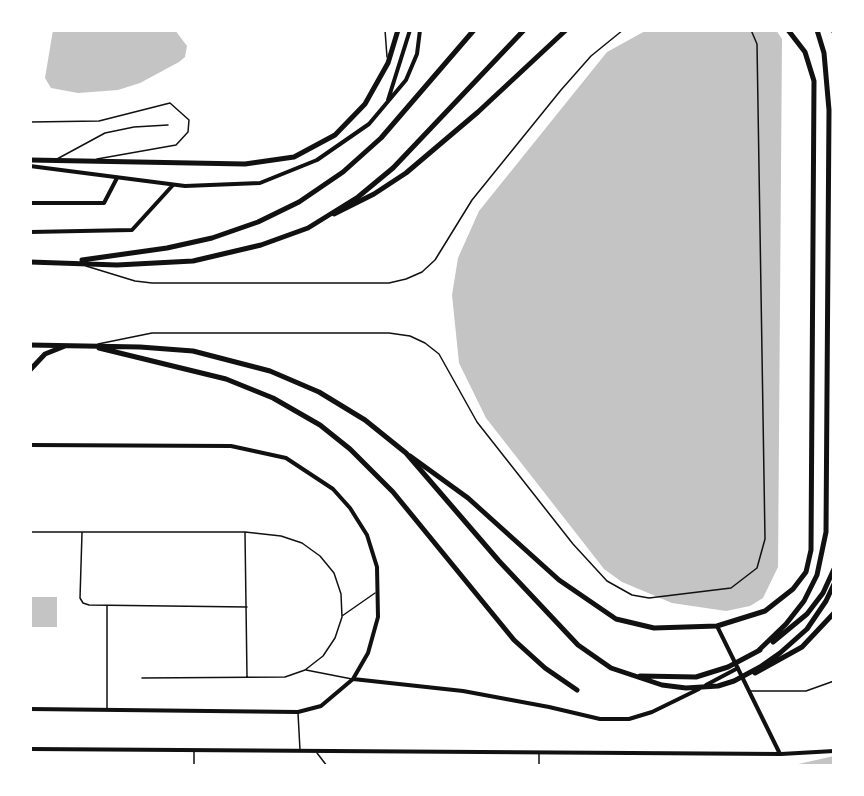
<!DOCTYPE html>
<style>
body{margin:0}
#map{position:relative;width:864px;height:796px;overflow:hidden;background:#fff;font-family:Lora,serif}
canvas{display:block}
.frame{position:absolute;inset:0;border:32px solid #fff;pointer-events:none}
</style>
<div id="map">
<canvas width="864" height="796"></canvas>
<div class="frame"></div>
</div>
<script>
const g = document.querySelector('canvas').getContext('2d');
g.lineJoin = 'round';
function fillPath(path, color) { g.fillStyle = color; g.fill(path, 'evenodd'); }
const toPath = rows => new Path2D(rows.map(r => 'M' + r).join(''));
function trace(path, color, width, dash) { g.strokeStyle = color; g.lineWidth = width; g.lineCap = dash ? 'butt' : 'round'; g.setLineDash(dash || []); g.stroke(path); }
const building = toPath([
 [53,30,175,30,187,46,185,57,179,62,140,83,118,90,78,93,51,88,45,78],
 [647,30,776,30,782,39,778,567,763,598,750,606,726,611,672,603,622,582,604,569,486,418,459,363,452,295,458,258,479,211,607,52],
 [30,597,57,597,57,627,30,627],
 [834,756,834,766,794,766,794,765]
]);
const service = toPath([
 [385,30,387,57],
 [30,122,99,121,170,103,189,120,188,132,176,145,97,159],
 [57,159,105,133,134,127,168,125],
 [86,266,135,281,152,283,389,283,406,279,422,272,435,260,472,200,561,90,591,56,623,30],
 [98,344,152,333,389,333,410,336,425,343,439,354,477,422,573,544,607,581,632,595,649,598,731,588,757,568,765,539,757,44,751,30],
 [30,532,245,532,281,536,302,543,320,556,334,573,341,594,342,617,335,638,323,656,305,670,285,677,142,678],
 [82,533,80,598,83,603,89,605,247,607],
 [245,533,247,677],
 [107,606,107,709],
 [342,616,375,593],
 [306,670,352,679],
 [751,691,806,691,834,681],
 [298,713,300,750],
 [317,753,327,766],
 [194,766,194,752],
 [539,766,539,754]
]);
const minor = toPath([
 [388,100,410,30],
 [30,166,185,186,260,183,317,160,369,124,406,80,417,54,420,30],
 [30,203,104,203,117,178],
 [30,232,132,230,173,185],
 [30,445,231,446,286,458,333,489,350,508,367,535,377,567,378,617,368,653,353,679,321,706,298,712,30,709],
 [717,626,780,754],
 [353,679,463,691,549,707,600,719,629,719,652,712,699,689],
 [706,685,738,668],
 [30,749,781,754,834,751]
]);
const secondary = toPath([
 [30,160,245,164,294,157,335,135,365,104,388,63,398,30],
 [334,214,374,194,406,173,478,112,566,30],
 [410,456,468,498,559,580,616,619,654,628,717,626,765,611,793,589,806,572,811,550,814,81,805,52,788,30]
]);
const primary = toPath([
 [833,30,834,32],
 [82,260,167,248,212,238,258,222,299,202,343,172,381,138,474,30],
 [30,262,117,265,193,261,261,245,308,228,358,197,393,168,524,30],
 [30,345,140,347,193,351,270,371,319,392,365,420,406,453,499,561,578,645,611,668,662,685,686,688,718,686,734,681,760,667,780,653,807,629,826,601,834,584],
 [99,348,226,379,273,398,320,425,350,449,393,492,514,640,545,668,577,690],
 [30,370,45,354,65,346],
 [773,642,807,614,823,593,834,569],
 [759,650,786,624,804,601,817,575,826,532,829,110,824,53,817,30],
 [755,673,802,647,834,613],
 [640,676,696,677,728,667,760,650]
]);
fillPath(building, '#c4c4c4');
trace(service, '#111', 1.5);
trace(minor, '#111', 4);
trace(secondary, '#111', 5);
trace(primary, '#111', 5);
</script>
